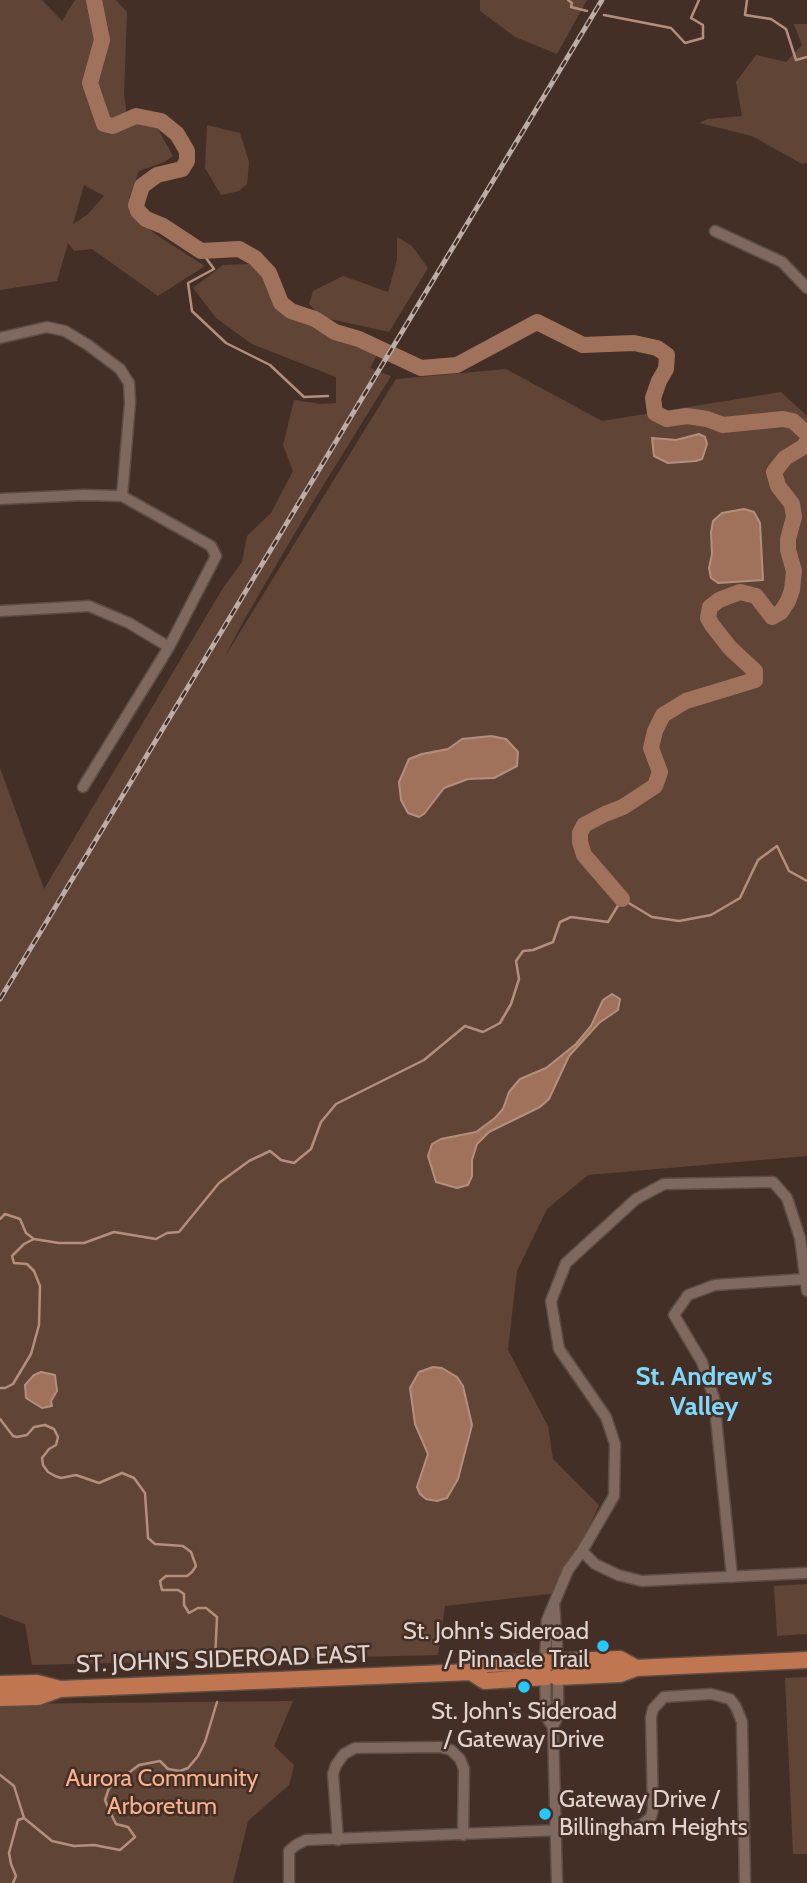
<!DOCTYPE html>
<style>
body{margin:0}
canvas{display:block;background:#432f25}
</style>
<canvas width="807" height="1883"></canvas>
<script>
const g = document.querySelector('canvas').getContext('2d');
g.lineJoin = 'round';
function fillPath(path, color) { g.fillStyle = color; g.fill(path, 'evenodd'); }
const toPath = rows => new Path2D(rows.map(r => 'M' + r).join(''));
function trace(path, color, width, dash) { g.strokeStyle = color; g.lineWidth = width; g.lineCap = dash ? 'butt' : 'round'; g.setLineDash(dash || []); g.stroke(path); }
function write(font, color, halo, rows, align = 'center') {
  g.font = font + ' Cabin,sans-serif'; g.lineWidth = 5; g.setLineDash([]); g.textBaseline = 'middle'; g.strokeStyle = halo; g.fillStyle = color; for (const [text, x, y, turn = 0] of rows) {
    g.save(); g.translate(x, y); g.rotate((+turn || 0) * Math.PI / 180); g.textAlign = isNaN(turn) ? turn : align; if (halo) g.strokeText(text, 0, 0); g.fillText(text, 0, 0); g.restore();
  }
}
const green = toPath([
 [0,0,42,0,62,21,75,0,116,0,127,12,124,95,128,122,155,124,173,156,164,162,139,171,129,198,138,221,161,238,205,266,158,296,92,249,74,251,68,243,57,281,0,290],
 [84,185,104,196,87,215,73,224],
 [480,0,587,0,557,54,515,37,480,11],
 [794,24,807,24,807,163,802,164,752,136,699,123,708,119,742,116,736,82,756,55,786,62,802,45],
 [207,125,240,133,249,162,247,184,239,191,221,195,205,168],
 [397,237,412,246,428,268,389,332,321,317,309,304,313,291,343,276,388,292,397,260],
 [250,264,294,313,369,349,377,355,370,368,391,376,316,497,244,620,224,658,396,379,506,369,602,421,781,392,807,416,807,1156,588,1175,547,1209,517,1271,508,1350,548,1426,553,1459,599,1505,558,1593,445,1606,438,1655,32,1665,25,1624,0,1615,0,768,44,889,223,588,242,562,247,536,271,513,293,471,283,445,294,400,321,404,336,403,336,377,252,344,216,318,193,288,223,265],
 [807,1584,807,1634,777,1636,774,1586],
 [807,1677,807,1854,793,1854,785,1678],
 [293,1701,274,1746,294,1765,289,1785,248,1821,233,1883,0,1883,0,1704]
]);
const water = toPath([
 [699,434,705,437,707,444,702,459,696,461,668,463,654,456,652,438,676,440,699,434],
 [744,509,754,512,760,523,763,580,718,583,711,578,709,568,712,554,711,532,713,521,722,513,744,509],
 [491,736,506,739,518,752,517,766,494,778,468,779,444,788,424,814,419,817,408,813,401,800,399,782,409,759,422,754,448,749,462,739,491,736],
 [612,994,620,999,618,1010,599,1023,569,1056,549,1099,540,1107,489,1132,477,1144,472,1160,472,1176,468,1185,457,1188,436,1182,428,1156,432,1144,441,1139,476,1132,495,1118,503,1109,509,1092,520,1079,546,1068,576,1044,591,1026,603,1000,612,994],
 [433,1367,442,1368,457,1377,463,1386,472,1425,458,1479,447,1498,437,1501,426,1499,420,1494,417,1487,428,1454,415,1424,410,1388,419,1372,433,1367],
 [41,1372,55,1375,57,1391,51,1401,52,1406,42,1408,26,1398,25,1385,34,1375,41,1372]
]);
const stream = toPath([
 [568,0,572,3,571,7,587,11],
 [747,0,745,15,771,19,786,29,796,60,807,57],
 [604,15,671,28,685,43,703,38,703,25,691,18,699,0],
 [201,251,214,269,188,283,192,311,226,343,270,365,304,397,328,396],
 [0,1219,5,1214,20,1219,26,1233,34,1239,59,1243,84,1243,114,1232,156,1239,167,1233,179,1232,219,1183,249,1161,270,1151,281,1160,294,1163,311,1149,321,1122,336,1104,424,1060,465,1026,483,1032,500,1023,511,1004,519,979,516,961,523,951,533,950,553,942,560,922,571,917,608,922,622,899,652,917,679,921,711,915,740,898,758,860,777,846,789,871,807,881],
 [0,1388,5,1388,13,1384,31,1354,39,1325,40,1286,34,1271,27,1264,14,1263,12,1256,24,1244,34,1239],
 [0,1419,13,1436,17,1437,27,1435,34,1427,45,1425,54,1429,58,1437,56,1445,49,1449,42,1458,43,1465,48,1472,55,1476,61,1478,76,1475,99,1483,122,1473,134,1478,145,1493,148,1538,155,1544,183,1546,191,1552,196,1566,192,1572,187,1576,166,1576,160,1581,162,1590,178,1590,184,1594,184,1605,189,1613,198,1608,206,1608,217,1617,215,1660],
 [0,1775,14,1786,24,1818,52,1841,74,1846,94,1845,120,1850,135,1837,128,1827,116,1824,110,1812,105,1800,109,1788,139,1765,160,1761,168,1769,180,1771,188,1768,198,1756,205,1742,217,1702],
 [13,1883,16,1876,11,1864,9,1853,18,1820,24,1818]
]);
const river = toPath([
 [94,0,102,40,90,83,104,124,113,126,136,116,161,121,177,134,187,151,187,161,182,169,157,175,142,186,136,205,138,211,146,219,163,226,201,251,239,249,255,258,269,273,281,303,291,311,315,319,335,332,359,339,421,368,457,365,537,322,583,345,634,343,657,348,667,355,666,369,659,381,653,398,655,413,667,419,687,416,707,419,723,425,783,419,793,421,807,434],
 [622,899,584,855,580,842,580,833,584,825,605,814,623,807,655,786,660,772,651,748,655,731,663,715,686,701,755,680,755,671,730,648,712,625,708,618,710,607,719,600,740,592,756,596,772,617,781,612,788,601,792,590,794,571,788,550,788,539,794,517,792,504,778,486,774,472,785,458,803,447,807,442]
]);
const minor = toPath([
 [715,231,782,262,807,288],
 [0,338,47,327,65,331,88,345,120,369,129,383,130,403,122,496],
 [0,499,84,495,122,496,204,542,211,546,216,556,169,647,83,787],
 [0,611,89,606,129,623,169,647],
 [807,1291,800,1238,787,1198,773,1182,664,1184,636,1199,566,1263,551,1301,559,1349,606,1417,615,1444,614,1496,582,1551,595,1564,618,1575,642,1581,807,1573],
 [732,1577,714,1398,702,1362,674,1315,688,1295,715,1285,805,1279],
 [554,1603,558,1661,558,1715,553,1727,557,1883],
 [553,1727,546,1717,545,1661,547,1620,568,1570,582,1551],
 [338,1840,333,1774,336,1765,344,1754,355,1748,440,1747,451,1750,460,1759,464,1769,463,1835],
 [289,1883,289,1851,296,1845,306,1840,639,1827,651,1817,653,1809,651,1717,653,1709,664,1697,711,1694,730,1699,736,1707,742,1722,745,1883]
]);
const primary = toPath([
 [471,1672,485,1681,546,1677],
 [557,1677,620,1674,636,1668,807,1660],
 [0,1684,37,1683,60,1689],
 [0,1698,38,1697,60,1689,471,1672,486,1664,620,1659,636,1668]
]);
const rail = toPath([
 [0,999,602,0]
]);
const markers = [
 [603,1646,7,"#26c9fe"],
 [524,1687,7,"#26c9fe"],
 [545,1814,7,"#26c9fe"]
];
const poiNames = [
 ["St. John's Sideroad",589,1632],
 ["/ Pinnacle Trail",589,1660],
 ["St. John's Sideroad",524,1712,"center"],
 ["/ Gateway Drive",524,1740,"center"],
 ["Gateway Drive /",559,1800,"left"],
 ["Billingham Heights",559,1828,"left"]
];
const streetNames = [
 ["ST. JOHN'S SIDEROAD EAST",223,1660,-2]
];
const parkNames = [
 ["Aurora Community",162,1779],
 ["Arboretum",162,1807]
];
const neighbourhoodNames = [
 ["St. Andrew's",704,1377],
 ["Valley",704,1407]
];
fillPath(green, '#604436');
fillPath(water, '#a0725b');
trace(water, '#b48f7e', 2);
trace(stream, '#b48f7e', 2.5);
trace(river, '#a0725b', 16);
trace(minor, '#5c4c44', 13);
trace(primary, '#5c4c44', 19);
trace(minor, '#7f685e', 10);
trace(primary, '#c07751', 16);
trace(rail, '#bcada6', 5);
trace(rail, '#432f25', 2.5, [8]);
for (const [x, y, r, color] of markers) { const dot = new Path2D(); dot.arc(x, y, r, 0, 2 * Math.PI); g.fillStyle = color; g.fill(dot); trace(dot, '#432f25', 2.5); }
write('24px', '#e1d4ce', '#432f25', poiNames, 'right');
write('24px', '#e1d4ce', '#432f25', streetNames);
write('24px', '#fab18d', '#432f25', parkNames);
write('bold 26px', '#7fd8fd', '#432f25', neighbourhoodNames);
</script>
